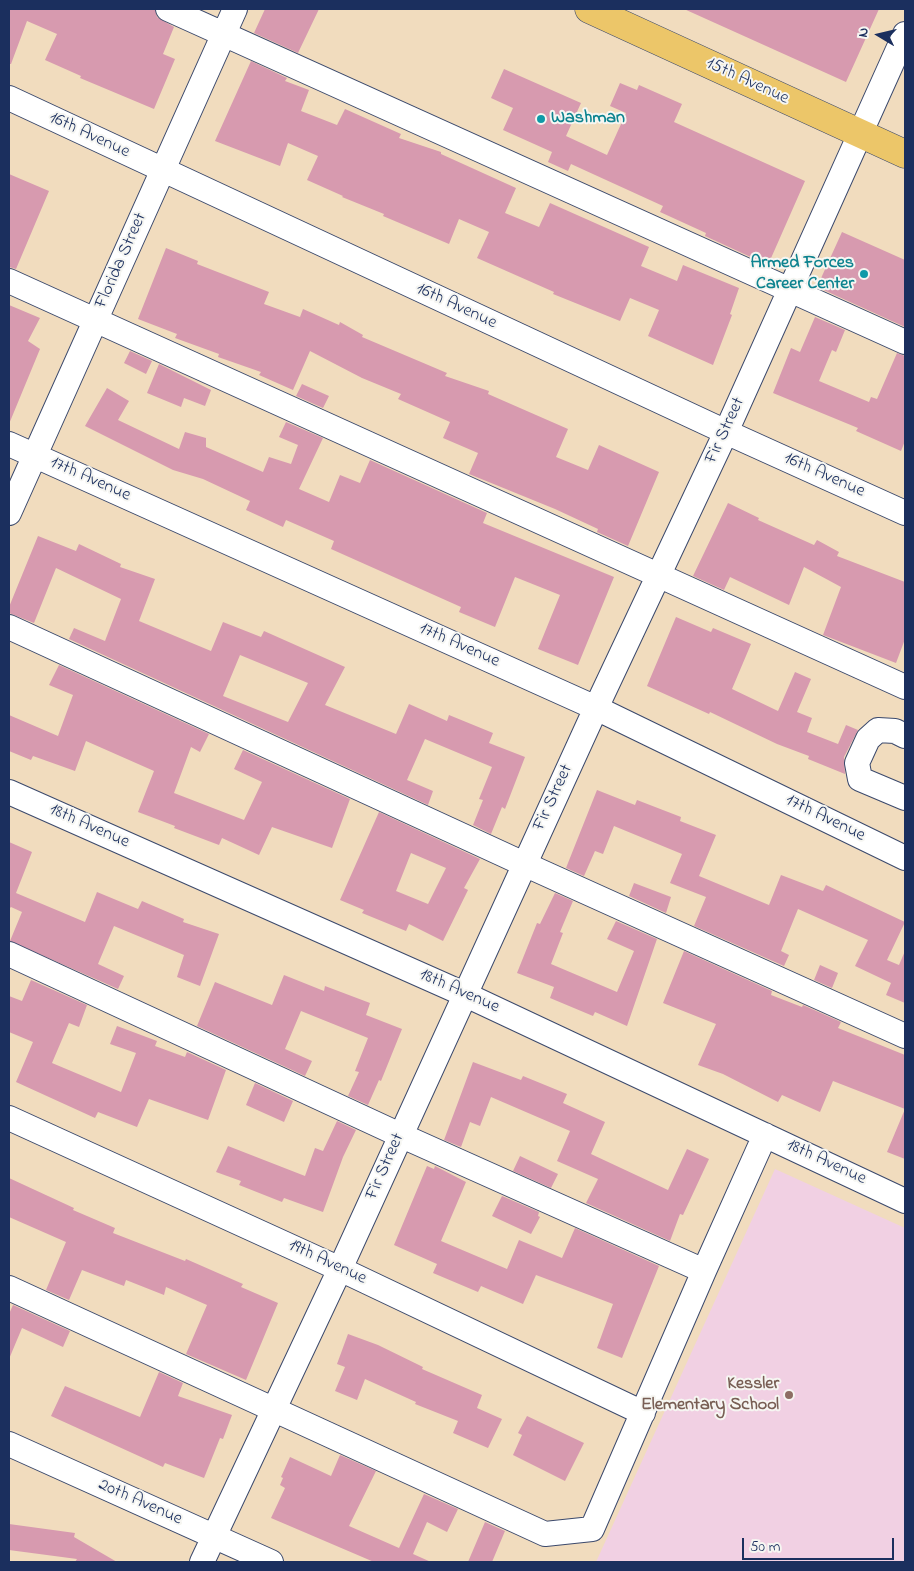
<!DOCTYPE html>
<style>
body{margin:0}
#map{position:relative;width:914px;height:1571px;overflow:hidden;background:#f1dcbe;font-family:"Indie Flower",sans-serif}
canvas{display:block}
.frame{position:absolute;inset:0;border:10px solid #1b2f5e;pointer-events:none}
.north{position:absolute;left:854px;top:10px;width:50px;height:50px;-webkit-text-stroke:4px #f6f6f2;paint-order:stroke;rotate:279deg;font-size:14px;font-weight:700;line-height:20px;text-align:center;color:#1b2f5e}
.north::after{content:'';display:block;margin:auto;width:18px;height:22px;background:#1b2f5e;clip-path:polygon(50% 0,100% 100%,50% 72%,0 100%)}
.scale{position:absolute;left:742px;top:1538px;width:152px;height:22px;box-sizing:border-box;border:2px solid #1b2f5e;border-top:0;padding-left:6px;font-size:15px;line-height:18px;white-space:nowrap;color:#1b2f5e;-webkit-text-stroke:4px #f6f6f2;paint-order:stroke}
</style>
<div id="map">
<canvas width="914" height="1571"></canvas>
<div class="frame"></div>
<div class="north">N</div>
<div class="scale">50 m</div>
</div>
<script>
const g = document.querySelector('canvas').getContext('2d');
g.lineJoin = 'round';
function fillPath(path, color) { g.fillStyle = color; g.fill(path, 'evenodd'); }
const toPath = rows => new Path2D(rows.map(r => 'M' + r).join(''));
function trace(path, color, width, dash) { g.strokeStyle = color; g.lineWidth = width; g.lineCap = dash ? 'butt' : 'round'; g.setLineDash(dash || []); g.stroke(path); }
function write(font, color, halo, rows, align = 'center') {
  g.font = font + ' "Indie Flower",sans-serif'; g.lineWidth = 4; g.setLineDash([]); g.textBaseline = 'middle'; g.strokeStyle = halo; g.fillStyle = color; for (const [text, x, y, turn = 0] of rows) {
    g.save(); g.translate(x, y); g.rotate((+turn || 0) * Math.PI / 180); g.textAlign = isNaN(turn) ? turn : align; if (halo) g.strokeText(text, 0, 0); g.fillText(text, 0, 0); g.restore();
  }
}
const built = toPath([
 [775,1169,905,1228,905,1562,596,1562]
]);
const building = toPath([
 [9,9,155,9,157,17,174,27,163,54,175,59,154,109,80,78,81,76,45,60,57,34,27,21,11,64,9,64],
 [265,9,319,9,298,53,254,33],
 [684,9,879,9,846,82],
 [251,61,287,78,285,81,309,90,301,111,337,125,345,109,401,134,399,138,441,152,441,154,516,188,505,213,539,227,550,203,649,247,641,266,677,281,683,265,739,288,730,314,732,315,713,365,648,336,659,310,630,298,620,321,553,294,554,292,477,258,489,232,459,219,449,244,383,216,384,214,342,197,343,196,307,180,318,156,288,143,280,166,215,141],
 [504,69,581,103,566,136,607,155,626,113,610,106,620,83,637,90,639,85,682,104,674,122,805,181,768,265,705,236,706,233,660,212,663,206,571,164,568,171,548,162,552,152,503,130,513,108,491,98],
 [9,174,49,191,16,269,9,267],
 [842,232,905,260,905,327,817,287],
 [166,248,198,261,197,264,269,292,264,304,300,317,303,309,339,325,340,322,363,335,362,337,447,373,445,376,489,391,488,394,568,429,556,457,588,470,599,445,659,472,628,546,597,532,598,529,555,509,469,474,478,453,443,438,450,422,398,399,401,394,362,378,310,351,293,390,259,375,261,372,218,357,219,354,175,338,177,334,138,319],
 [9,305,40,318,28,341,40,349,9,424],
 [815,317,845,330,836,352,832,350,819,381,869,402,871,397,877,399,897,353,905,356,905,441,901,451,856,431,858,428,773,393,791,348,800,352],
 [130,351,152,361,146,374,124,363],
 [159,364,211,390,205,406,184,398,181,407,147,393],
 [302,384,329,396,323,408,296,396],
 [107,388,129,401,118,420,179,449,185,432,206,438,206,447,263,472,269,457,291,464,298,445,279,437,286,422,323,438,299,489,329,502,340,475,360,483,370,460,487,513,483,523,614,577,578,665,538,649,560,595,515,577,495,627,459,612,461,607,331,549,334,541,286,520,283,527,246,510,250,501,203,479,173,470,85,426],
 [728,503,759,518,758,520,814,545,817,540,839,552,837,556,905,582,905,639,896,663,823,635,841,587,804,567,789,605,730,577,724,590,693,576],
 [38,536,76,551,79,544,121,564,120,567,155,579,139,621,211,651,223,622,261,637,264,631,345,667,325,705,396,734,409,704,447,721,449,715,493,733,489,743,525,757,505,809,502,807,491,834,473,825,483,800,479,799,492,767,425,739,407,780,433,791,428,805,69,639,74,628,105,641,121,599,56,568,34,623,9,613,9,607],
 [240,655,308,683,288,722,223,696],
 [676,617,711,632,713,628,751,644,732,689,778,711,795,672,811,679,797,712,812,718,807,732,838,744,846,725,858,730,844,757,845,774,808,759,809,756,777,744,710,712,709,714,647,686],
 [59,665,209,734,200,752,191,747,174,793,244,820,262,782,234,769,243,750,350,799,332,848,272,827,259,855,222,838,219,845,174,828,175,826,138,812,154,771,86,741,75,771,33,756,31,760,9,751,9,715,58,736,73,695,49,685],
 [597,790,635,805,637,800,681,817,680,821,716,835,699,876,769,905,781,875,823,891,826,885,905,922,887,960,899,965,905,951,905,1003,886,995,891,983,855,966,868,940,798,909,781,951,789,955,784,966,694,926,706,897,670,883,682,854,614,826,603,854,595,851,584,876,566,868],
 [379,812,480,859,464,888,468,890,443,941,409,924,406,931,362,913,364,910,340,900],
 [411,853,446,868,428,904,396,891],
 [9,842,32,852,16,893,85,922,97,892,138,909,142,901,184,919,183,922,219,934,200,986,177,977,184,955,114,926,98,964,124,976,118,989,10,941,22,912,11,907,9,909],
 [634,883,671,897,666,913,629,896],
 [555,893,573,901,560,932,563,933,551,964,617,992,634,951,607,939,616,921,657,939,627,1026,595,1012,593,1016,550,998,554,987,517,973,537,923,540,924],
 [684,951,772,991,771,995,802,1007,803,1005,841,1022,838,1028,905,1055,905,1159,887,1152,905,1109,833,1081,820,1112,782,1095,778,1102,723,1074,698,1065,716,1024,663,1003],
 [820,965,838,973,832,988,814,980],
 [284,975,324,991,325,986,370,1003,366,1015,402,1029,381,1081,379,1080,368,1105,348,1096,359,1072,355,1071,368,1038,301,1011,285,1049,312,1061,305,1076,197,1026,215,982,272,1005],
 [31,980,87,1005,79,1027,69,1023,52,1063,121,1092,136,1053,110,1044,117,1026,157,1041,155,1046,185,1057,187,1052,226,1070,208,1120,149,1099,137,1127,98,1112,95,1118,16,1082,33,1042,9,1032,9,996,22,1001],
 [473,1062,521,1080,523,1076,567,1094,563,1103,605,1122,591,1154,668,1190,687,1149,709,1159,683,1215,680,1214,670,1241,586,1203,598,1179,557,1161,570,1131,491,1097,480,1126,470,1122,461,1147,444,1140],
 [255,1083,293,1101,284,1122,246,1105],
 [337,1121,356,1130,343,1157,323,1212,284,1198,282,1202,239,1185,241,1181,216,1172,228,1146,305,1176,315,1148,323,1151],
 [520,1156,558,1174,551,1188,513,1171],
 [427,1166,434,1169,435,1166,466,1182,441,1241,507,1269,519,1240,562,1258,575,1228,659,1266,622,1358,597,1348,613,1304,536,1275,523,1304,481,1286,478,1292,433,1273,437,1264,394,1245],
 [9,1178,74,1208,73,1210,115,1228,113,1233,185,1261,186,1259,243,1284,241,1287,278,1303,246,1380,186,1354,207,1305,166,1287,164,1295,126,1280,124,1286,82,1270,69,1300,46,1290,66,1242,9,1217],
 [502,1196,539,1212,538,1216,540,1217,531,1234,492,1216],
 [13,1305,70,1331,63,1347,22,1328,9,1359,9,1314],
 [348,1334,378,1345,423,1367,422,1369,482,1395,477,1408,502,1419,488,1448,453,1433,458,1421,415,1404,416,1402,365,1379,357,1400,335,1391,345,1367,337,1364],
 [159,1372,183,1383,178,1396,232,1415,223,1439,220,1438,204,1478,165,1463,163,1467,51,1416,65,1386,140,1417],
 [527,1416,584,1443,565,1481,513,1455,522,1435,518,1433],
 [340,1455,376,1471,349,1526,399,1548,424,1494,458,1509,447,1532,427,1522,413,1554,431,1562,374,1562,271,1518,285,1488,280,1485,283,1478,281,1477,290,1457,331,1476],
 [485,1522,505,1531,492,1562,468,1562],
 [9,1524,75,1533,74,1537,117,1562,75,1562,77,1559,9,1550]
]);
const minor = toPath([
 [168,9,905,342],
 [9,98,726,432,905,513],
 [9,281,905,687],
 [9,444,596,708,905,858],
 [9,513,235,9],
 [9,627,524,864,905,1036],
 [905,736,895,731,878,730,868,739,857,763,860,779,905,798],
 [9,792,464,994,905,1201],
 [9,954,400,1135,704,1271],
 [9,1118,340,1269,643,1413],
 [9,1288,545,1534,592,1529,704,1271,765,1135],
 [9,1444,271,1562],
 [202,1562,340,1269,596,708,726,432,905,34]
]);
const major = toPath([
 [589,9,905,154]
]);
const markers = [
 [541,119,5,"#0f9aa8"],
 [864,274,5,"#0f9aa8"],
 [789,1395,5,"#8d6e63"]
];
const streetNames = [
 ["15th Avenue",747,82,25],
 ["16th Avenue",89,136,25],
 ["Florida Street",122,261,-66],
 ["16th Avenue",456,307,25],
 ["Fir Street",726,431,-65],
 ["16th Avenue",824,476,24],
 ["17th Avenue",90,480,24],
 ["17th Avenue",459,646,24],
 ["Fir Street",554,798,-65],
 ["17th Avenue",825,819,26],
 ["18th Avenue",89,827,24],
 ["18th Avenue",459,992,24],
 ["18th Avenue",826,1163,25],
 ["Fir Street",386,1167,-66],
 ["19th Avenue",327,1263,25],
 ["20th Avenue",140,1503,24]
];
const cultureNames = [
 ["Washman",551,119],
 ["Armed Forces",854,264,"right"],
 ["Career Center",854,285,"right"]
];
const educationNames = [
 ["Kessler",779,1385],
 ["Elementary School",779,1406]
];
fillPath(built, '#f1d0e3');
fillPath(building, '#d79aaf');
trace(minor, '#3b496c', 26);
trace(major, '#3b496c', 29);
trace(minor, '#fff', 24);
trace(major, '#ecc669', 28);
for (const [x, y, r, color] of markers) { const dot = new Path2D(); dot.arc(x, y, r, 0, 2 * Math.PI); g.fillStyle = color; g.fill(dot); trace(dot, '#f6f6f2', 2); }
write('18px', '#1b2f5e', '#f6f6f2', streetNames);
write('bold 18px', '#0d838f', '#f6f6f2', cultureNames, 'left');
write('bold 18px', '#785e54', '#f6f6f2', educationNames, 'right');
</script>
